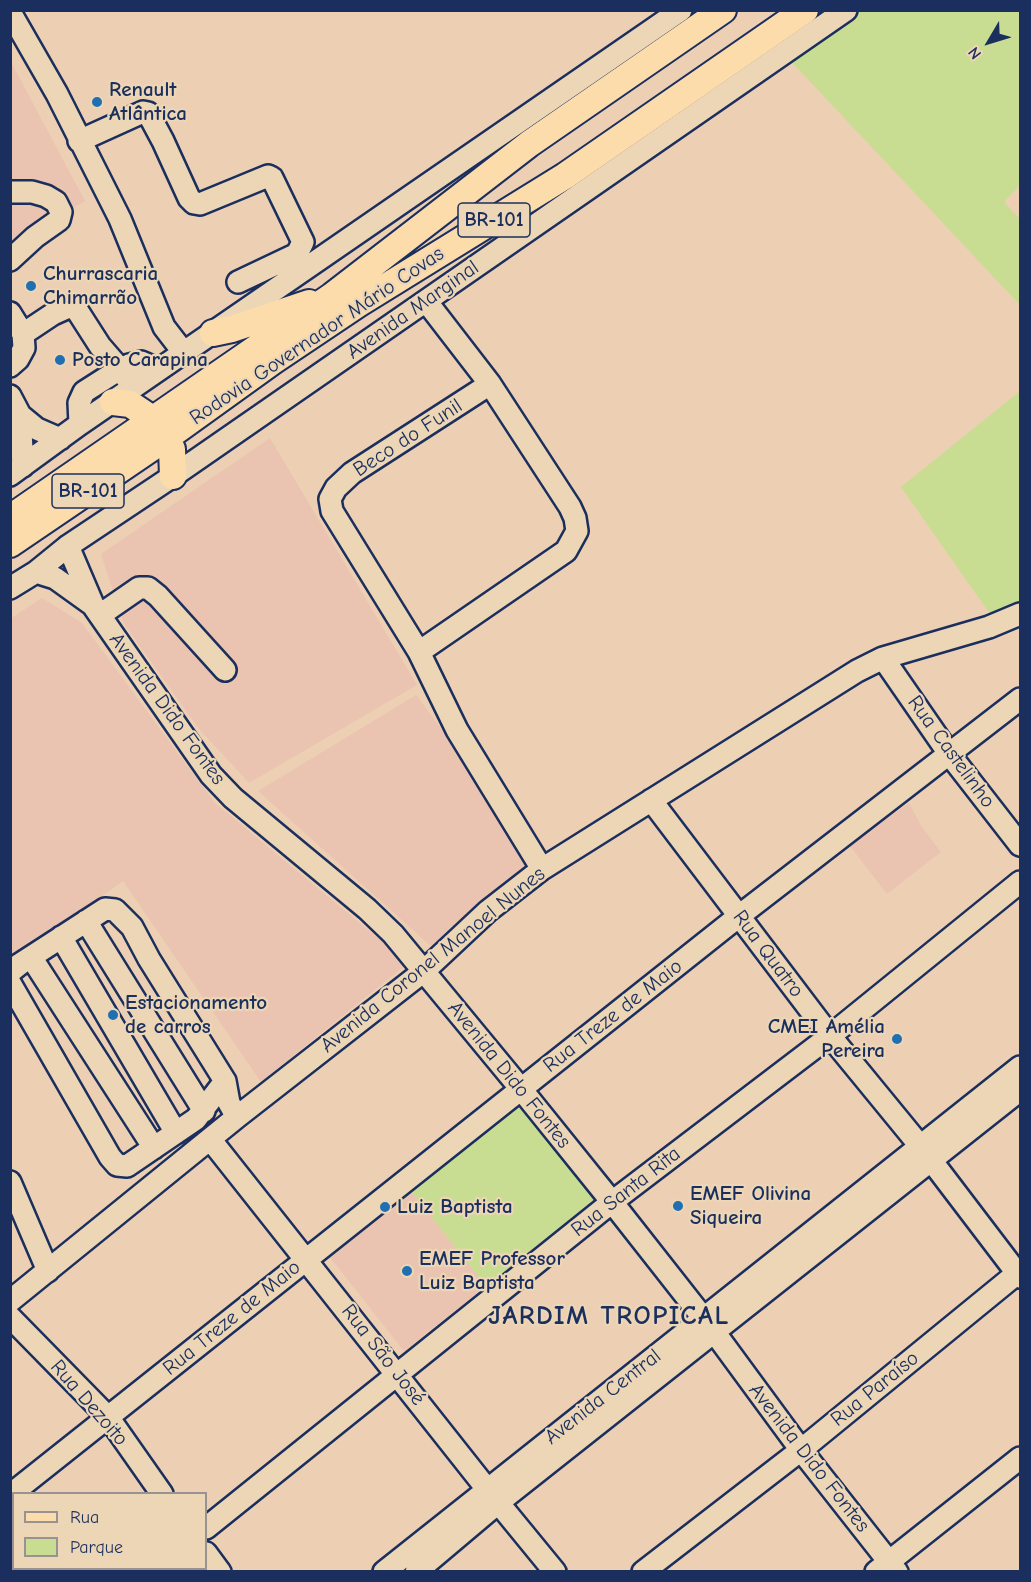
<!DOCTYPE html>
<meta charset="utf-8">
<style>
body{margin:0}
#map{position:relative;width:1031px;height:1582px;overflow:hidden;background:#edcfb4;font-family:"Comic Neue",sans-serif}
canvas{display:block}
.frame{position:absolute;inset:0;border:12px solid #1b2f5e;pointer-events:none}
.legend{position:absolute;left:12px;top:1492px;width:195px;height:78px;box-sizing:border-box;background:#ecd6b5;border:2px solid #989392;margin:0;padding:8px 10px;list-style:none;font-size:18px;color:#1b2f5e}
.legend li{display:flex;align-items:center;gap:12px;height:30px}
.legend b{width:30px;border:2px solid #989392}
.north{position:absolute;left:959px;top:12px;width:60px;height:60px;-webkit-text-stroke:4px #ecd6b5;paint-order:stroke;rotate:232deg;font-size:16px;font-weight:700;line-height:24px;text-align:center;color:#1b2f5e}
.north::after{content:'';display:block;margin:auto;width:21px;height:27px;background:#1b2f5e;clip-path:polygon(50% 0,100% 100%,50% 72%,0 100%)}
</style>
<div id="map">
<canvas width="1031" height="1582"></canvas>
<div class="frame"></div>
<ul class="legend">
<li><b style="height:8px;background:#fddcac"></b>Rua</li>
<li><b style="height:16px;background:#c8dd92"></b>Parque</li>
</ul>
<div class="north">N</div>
</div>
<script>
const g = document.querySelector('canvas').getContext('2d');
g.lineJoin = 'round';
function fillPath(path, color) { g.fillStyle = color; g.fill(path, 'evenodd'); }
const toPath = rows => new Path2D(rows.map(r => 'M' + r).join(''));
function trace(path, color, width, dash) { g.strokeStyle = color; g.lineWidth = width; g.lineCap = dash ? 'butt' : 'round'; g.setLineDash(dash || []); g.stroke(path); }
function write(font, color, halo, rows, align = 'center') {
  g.font = font + ' "Comic Neue",sans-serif'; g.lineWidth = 4.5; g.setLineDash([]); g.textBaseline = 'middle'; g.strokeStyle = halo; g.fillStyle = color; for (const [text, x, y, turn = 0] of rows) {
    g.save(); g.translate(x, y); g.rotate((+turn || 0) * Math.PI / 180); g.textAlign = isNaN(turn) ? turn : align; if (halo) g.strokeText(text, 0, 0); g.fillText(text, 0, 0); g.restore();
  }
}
const built = toPath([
 [10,60,85,201,11,246,10,246],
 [270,438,417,685,249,783,199,729,124,624,101,554],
 [42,598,82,623,214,802,408,963,261,1082,123,881,11,961,10,619],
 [416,695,538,858,433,948,258,791],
 [909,803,922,827,941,852,887,894,849,845],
 [411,1191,486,1286,404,1351,329,1256]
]);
const green = toPath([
 [852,11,1020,11,1020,185,1004,202,1020,219,1020,305,786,56],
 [1020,391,1020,602,990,614,901,487],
 [521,1104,596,1198,486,1286,411,1191]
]);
const minor = toPath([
 [10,12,57,94,120,219,164,327,184,353],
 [79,141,143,112,148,113,163,141,189,198,194,203,200,204,268,176,272,178,303,242,297,254,238,282],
 [10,192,32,192,46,196,56,202,61,212,59,220,35,237,10,260],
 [10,313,23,334,24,348,18,359,10,366],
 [23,334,53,314,71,306,75,307,100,346,120,369,129,365,141,362,148,365,155,372],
 [490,384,352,473,336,488,330,499,332,511,419,652,457,730,542,869],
 [10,396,20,415,23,466],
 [20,415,37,429,60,439],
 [80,424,79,403,84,392,120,369,128,380],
 [10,475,80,424,681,10],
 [68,546,94,607,211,775,233,798,367,909,393,934,521,1089,612,1202,715,1333,801,1450,897,1572],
 [36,572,55,578,94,606],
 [10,588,36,572,68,546,173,476,846,10],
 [100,615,139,588,148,588,158,596,225,670],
 [419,652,566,551,577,531,575,518,570,507,490,384,426,301],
 [883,658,950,755,1020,845],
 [651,800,830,1036,921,1147,1020,1277],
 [86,921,204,1111],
 [61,937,176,1133],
 [31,957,154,1148],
 [10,972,20,964,105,909,115,910,132,927,149,959,225,1081,229,1103,237,1117],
 [10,983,110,1157,117,1165,127,1166,196,1119,225,1081],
 [210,1139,487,1489,555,1572],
 [10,1182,48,1271],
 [10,1301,237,1117,424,971,488,911,542,869,857,671,883,658,989,627,1020,614],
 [10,1317,108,1417,162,1494],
 [10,1495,739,916,1020,699],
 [206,1528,612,1202,830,1036,1020,882],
 [206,1553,220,1572],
 [153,1572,157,1568],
 [384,1572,1020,1067],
 [416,1572,499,1502,1020,1090],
 [643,1572,801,1450,1020,1271],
 [876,1572,1020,1458]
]);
const major = toPath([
 [213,333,232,329,309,303],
 [113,402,130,404,154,420,172,449,173,476],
 [10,518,332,296,529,144,723,10],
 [10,544,166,438,273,361,358,304,565,176,805,10]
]);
const markers = [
 [97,102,6,"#1f6fb2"],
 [31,286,6,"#1f6fb2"],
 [60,360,6,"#1f6fb2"],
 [113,1015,6,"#1f6fb2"],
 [897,1039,6,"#1f6fb2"],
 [678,1206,6,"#1f6fb2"],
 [385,1207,6,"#1f6fb2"],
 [407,1271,6,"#1f6fb2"]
];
const shields = [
 [494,220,72],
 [88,491,72]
];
const shieldNames = [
 ["BR-101",494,220],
 ["BR-101",88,491]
];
const poiNames = [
 ["Renault",109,90],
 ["Atlântica",109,114],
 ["Churrascaria",43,274],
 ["Chimarrão",43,298],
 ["Posto Carapina",72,360],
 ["Estacionamento",125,1003],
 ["de carros",125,1027],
 ["CMEI Amélia",885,1027,"right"],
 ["Pereira",885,1051,"right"],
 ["EMEF Olivina",690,1194],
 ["Siqueira",690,1218],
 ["Luiz Baptista",397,1207],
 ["EMEF Professor",419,1259],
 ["Luiz Baptista",419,1283]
];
const streetNames = [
 ["Avenida Marginal",413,310,-35],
 ["Rodovia Governador Mário Covas",317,336,-34],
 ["Beco do Funil",408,438,-33],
 ["Avenida Dido Fontes",167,709,54],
 ["Rua Castelinho",951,752,54],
 ["Rua Quatro",768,954,53],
 ["Avenida Coronel Manoel Nunes",433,960,-39],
 ["Rua Treze de Maio",613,1016,-38],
 ["Avenida Dido Fontes",509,1075,51],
 ["Rua Santa Rita",626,1192,-38],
 ["Rua Treze de Maio",232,1318,-39],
 ["Rua São José",383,1355,52],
 ["Rua Paraíso",875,1389,-39],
 ["Avenida Central",603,1397,-38],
 ["Rua Dezoito",89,1403,49],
 ["Avenida Dido Fontes",809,1458,52]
];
const districtNames = [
 ["JARDIM TROPICAL",609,1316]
];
fillPath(built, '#eac4b0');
fillPath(green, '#c8dd92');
trace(minor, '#1b2f5e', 26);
trace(major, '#1b2f5e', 30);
trace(minor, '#ecd6b5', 21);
trace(major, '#fddcac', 26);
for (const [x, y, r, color] of markers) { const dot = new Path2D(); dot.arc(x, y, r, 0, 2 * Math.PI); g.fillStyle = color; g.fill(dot); trace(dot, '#ecd6b5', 2); }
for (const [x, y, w] of shields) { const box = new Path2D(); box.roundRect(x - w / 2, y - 17, w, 34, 4.5); g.fillStyle = '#ecd6b5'; g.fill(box); trace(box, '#1b2f5e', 1.5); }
write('bold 20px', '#1b2f5e', null, shieldNames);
write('bold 21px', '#1b2f5e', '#ecd6b5', poiNames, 'left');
write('21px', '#1b2f5e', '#ecd6b5', streetNames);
g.letterSpacing = '1.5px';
write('bold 27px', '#1b2f5e', '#ecd6b5', districtNames);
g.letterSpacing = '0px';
</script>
